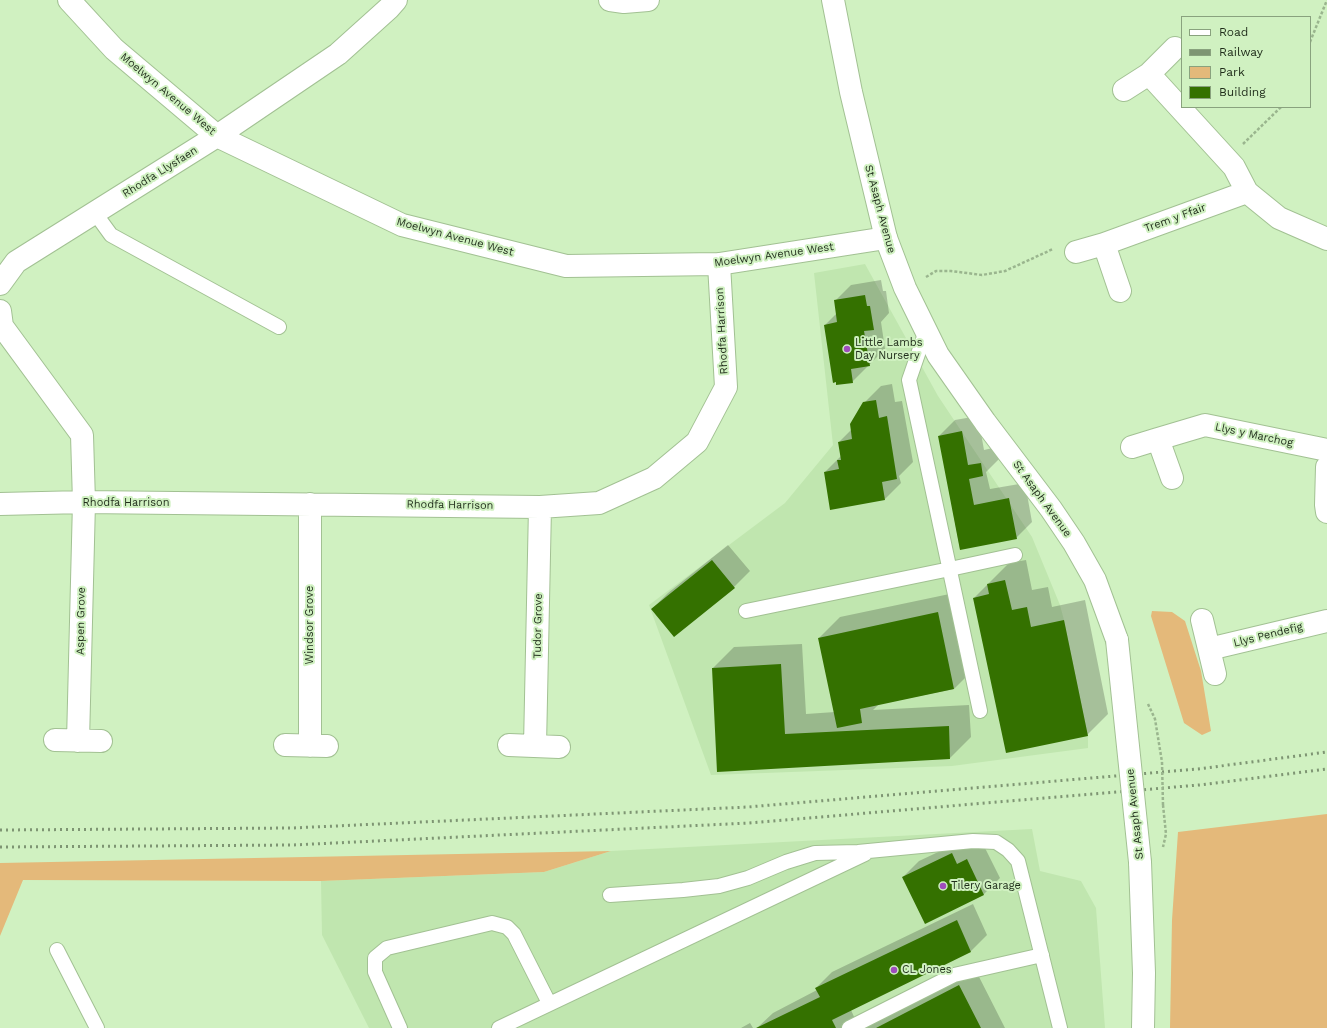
<!DOCTYPE html>
<style>
body{margin:0}
#map{position:relative;width:1327px;height:1028px;overflow:hidden;background:#d0f1c1;font-family:"Work Sans",sans-serif}
canvas{display:block}
.legend{position:absolute;left:1181px;top:16px;width:130px;height:92px;box-sizing:border-box;background:#d0f1c1;border:1px solid #89a27e;margin:0;padding:5px 7px;list-style:none;font-size:12px;color:#1f2c1a}
.legend li{display:flex;align-items:center;gap:8px;height:20px}
.legend b{width:20px;border:1px solid #89a27e}
</style>
<div id="map">
<canvas width="1327" height="1028"></canvas>
<ul class="legend">
<li><b style="height:5px;background:#fff"></b>Road</li>
<li><b style="height:5px;background:#7e9573"></b>Railway</li>
<li><b style="height:11px;background:#e4b97a"></b>Park</li>
<li><b style="height:11px;background:#347100"></b>Building</li>
</ul>
</div>
<script>
const g = document.querySelector('canvas').getContext('2d');
g.lineJoin = 'round';
function fillPath(path, color) { g.fillStyle = color; g.fill(path, 'evenodd'); }
const toPath = rows => new Path2D(rows.map(r => 'M' + r).join(''));
function trace(path, color, width, dash) { g.strokeStyle = color; g.lineWidth = width; g.lineCap = dash ? 'butt' : 'round'; g.setLineDash(dash || []); g.stroke(path); }
function write(font, color, halo, rows, align = 'center') {
  g.font = font + ' "Work Sans",sans-serif'; g.lineWidth = 4; g.setLineDash([]); g.textBaseline = 'middle'; g.strokeStyle = halo; g.fillStyle = color; for (const [text, x, y, turn = 0] of rows) {
    g.save(); g.translate(x, y); g.rotate((+turn || 0) * Math.PI / 180); g.textAlign = isNaN(turn) ? turn : align; if (halo) g.strokeText(text, 0, 0); g.fillText(text, 0, 0); g.restore();
  }
}
const built = toPath([
 [865,264,938,396,1032,537,1060,605,1064,620,1088,736,1088,748,952,766,711,775,649,605,785,503,833,445,814,273],
 [1032,829,1040,871,1081,881,1096,908,1105,1028,369,1028,322,935,321,881,544,872,611,851]
]);
const green = toPath([
 [1152,611,1172,612,1185,621,1201,671,1211,731,1202,735,1184,723,1151,616],
 [1327,814,1327,1028,1170,1028,1172,920,1178,832],
 [611,851,544,872,321,881,23,880,0,936,0,863]
]);
const shadow = toPath([
 [881,280,883,291,886,291,889,313,881,322,885,349,852,382,825,325,837,313,835,301,851,285],
 [892,384,895,402,902,401,913,462,899,476,901,483,885,499,825,472,841,456,839,442,852,429,864,403,881,386],
 [978,416,984,450,997,447,999,459,986,472,990,489,1025,483,1032,522,1016,538,960,549,939,436,955,420],
 [728,545,750,571,734,587,652,609,668,593],
 [1026,560,1032,590,1048,587,1052,607,1085,600,1108,714,1087,735,974,598,1009,563],
 [959,592,975,668,954,689,879,704,873,710,969,705,971,737,950,758,718,771,713,668,734,647,802,644,806,714,835,712,819,638,840,617],
 [968,838,973,849,983,844,1000,878,984,894,925,923,903,877,919,861],
 [973,904,987,935,971,951,851,1010,859,1028,757,1028,773,1013,817,990,816,988,832,972],
 [975,969,1005,1028,863,1028],
 [750,1023,753,1028,741,1028]
]);
const building = toPath([
 [865,295,867,306,870,306,874,330,864,331,870,366,851,369,853,383,836,385,836,382,833,383,824,325,837,322,834,300],
 [876,400,879,418,887,416,897,479,882,482,885,500,830,510,824,472,839,469,837,460,841,460,838,442,852,439,850,424,863,402],
 [962,431,968,465,981,463,983,476,969,479,974,505,1009,498,1017,539,960,550,938,436],
 [712,560,735,588,674,637,651,609],
 [1005,580,1012,610,1027,607,1031,627,1064,620,1088,736,1006,753,973,598,989,594,987,584],
 [938,612,954,689,860,709,862,723,837,728,818,638],
 [781,664,785,734,949,726,950,759,717,772,712,668],
 [952,853,957,864,967,859,984,895,925,924,902,877],
 [957,920,971,952,832,1020,836,1028,756,1028,820,997,815,988],
 [959,985,981,1028,876,1028]
]);
const path = toPath([
 [1310,42,1327,0],
 [1243,144,1281,107],
 [926,277,936,271,951,271,982,275,1005,271,1053,249],
 [1148,704,1155,719,1162,762],
 [1163,805,1166,834,1163,847]
]);
const service = toPath([
 [95,213,111,235,279,327],
 [926,331,909,380,980,711],
 [746,611,950,569,1015,555],
 [610,895,683,890,719,886,748,878,786,862,815,853,858,852,973,841,996,842,1008,850,1018,861,1060,1028],
 [57,950,97,1028],
 [400,1028,375,972,375,958,387,948,492,923,507,927,514,934,549,1003],
 [499,1028,865,854],
 [849,1028,954,975,1042,955]
]);
const minor = toPath([
 [69,0,114,49,217,136,402,225,566,266,719,264,886,238],
 [610,0,624,2,648,0],
 [1149,74,1175,48],
 [1124,90,1149,74,1234,167,1247,192,1279,218,1327,239],
 [1076,252,1104,244],
 [0,284,16,262,217,136,338,54,389,8,396,0],
 [1120,291,1104,244,1247,192],
 [0,311,2,326,82,435,84,502,78,741],
 [1132,447,1158,439],
 [1327,467,1326,505,1327,512],
 [1172,478,1158,439,1205,425,1327,450],
 [0,504,84,502,540,507,599,503,654,478,697,442,726,387,719,264],
 [1202,620,1209,649,1327,621],
 [1209,649,1215,674],
 [55,740,101,741],
 [285,745,327,746],
 [509,745,559,747],
 [310,746,310,504],
 [535,746,540,507]
]);
const tertiary = toPath([
 [833,0,851,92,886,238,905,288,938,355,985,422,1051,509,1074,543,1095,580,1117,640],
 [1140,862,1144,973,1143,1028]
]);
const rail = toPath([
 [0,830,292,828,748,807,1198,769,1327,752],
 [0,847,293,845,749,823,1199,785,1327,769]
]);
const pathBridge = toPath([
 [1162,762,1163,805]
]);
const tertiaryBridge = toPath([
 [1117,640,1140,862]
]);
const markers = [
 [847,349,4,"#9f4dbd"],
 [943,886,4,"#9f4dbd"],
 [894,970,4,"#9f4dbd"]
];
const streetNames = [
 ["Moelwyn Avenue West",168,94,40],
 ["Rhodfa Llysfaen",160,172,-32],
 ["St Asaph Avenue",880,209,75],
 ["Trem y Ffair",1175,218,-20],
 ["Moelwyn Avenue West",455,237,15],
 ["Moelwyn Avenue West",774,255,-8],
 ["Rhodfa Harrison",722,331,-93],
 ["Llys y Marchog",1254,435,12],
 ["St Asaph Avenue",1042,499,54],
 ["Rhodfa Harrison",126,503],
 ["Rhodfa Harrison",450,505,1],
 ["Aspen Grove",81,621,-89],
 ["Windsor Grove",310,625,-90],
 ["Tudor Grove",538,626,-89],
 ["Llys Pendefig",1268,635,-14],
 ["St Asaph Avenue",1135,814,-96]
];
const poiNames = [
 ["Little Lambs",855,343],
 ["Day Nursery",855,356],
 ["Tilery Garage",951,886],
 ["CL Jones",902,970]
];
fillPath(built, '#c0e6af');
fillPath(green, '#e4b97a');
fillPath(shadow, '#0003');
fillPath(building, '#347100');
trace(service, '#a2c193', 16);
trace(minor, '#a2c193', 24);
trace(tertiary, '#a2c193', 24);
trace(path, '#9ab58e', 2.5, [3, 2]);
trace(service, '#fff', 14);
trace(minor, '#fff', 22);
trace(tertiary, '#fff', 22);
trace(rail, '#7e9573', 3, [2, 4]);
trace(tertiaryBridge, '#a2c193', 24, []);
trace(pathBridge, '#9ab58e', 2.5, [3, 2]);
trace(tertiaryBridge, '#fff', 22);
for (const [x, y, r, color] of markers) { const dot = new Path2D(); dot.arc(x, y, r, 0, 2 * Math.PI); g.fillStyle = color; g.fill(dot); trace(dot, '#d0f1c1', 1.5); }
write('11px', '#1f2c1a', '#d0f1c1', streetNames);
write('11px', '#1f2c1a', '#d0f1c1', poiNames, 'left');
</script>
